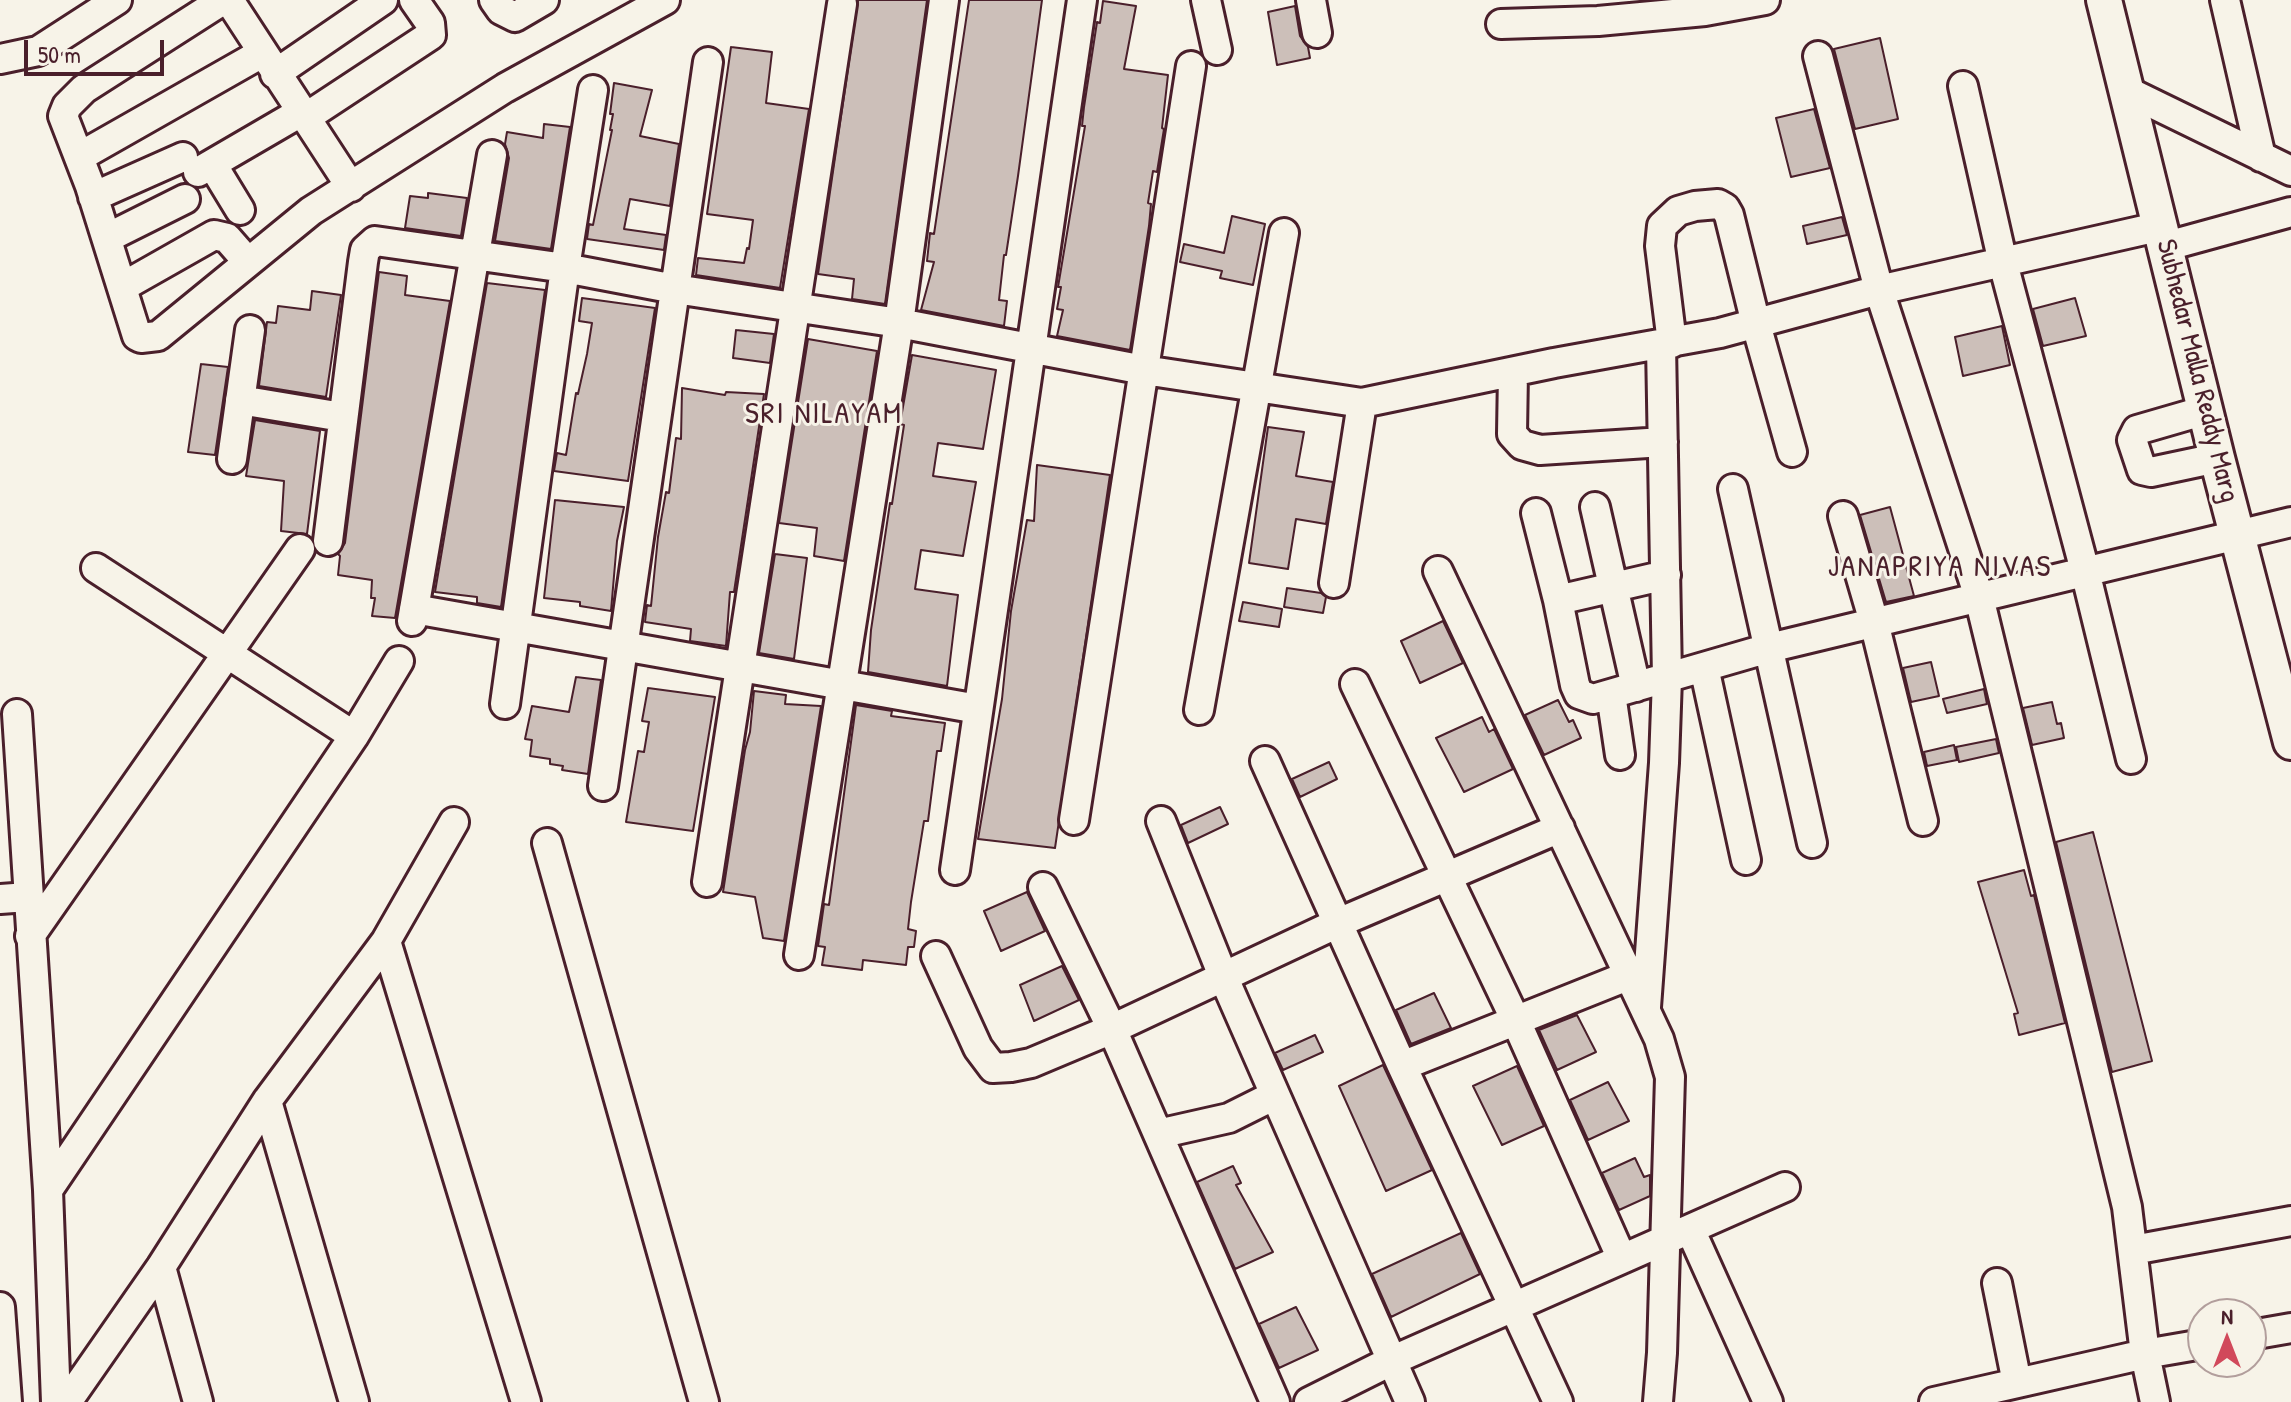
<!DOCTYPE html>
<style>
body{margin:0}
#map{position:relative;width:2291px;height:1402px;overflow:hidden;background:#f7f3e8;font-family:"Patrick Hand",sans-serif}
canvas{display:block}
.north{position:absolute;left:2187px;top:1298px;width:80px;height:80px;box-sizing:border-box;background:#f7f3e8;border:2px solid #b29e9c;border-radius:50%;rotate:0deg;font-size:22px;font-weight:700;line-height:32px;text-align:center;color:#4a1f2b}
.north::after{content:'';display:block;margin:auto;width:28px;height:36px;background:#d1495b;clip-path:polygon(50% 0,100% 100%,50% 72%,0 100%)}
.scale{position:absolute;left:24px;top:40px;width:140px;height:36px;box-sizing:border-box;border:4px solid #4a1f2b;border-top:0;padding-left:10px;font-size:24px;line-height:28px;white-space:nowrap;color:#4a1f2b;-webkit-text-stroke:6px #f7f3e8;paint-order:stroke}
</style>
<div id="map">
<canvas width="2291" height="1402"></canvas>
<div class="north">N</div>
<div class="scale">50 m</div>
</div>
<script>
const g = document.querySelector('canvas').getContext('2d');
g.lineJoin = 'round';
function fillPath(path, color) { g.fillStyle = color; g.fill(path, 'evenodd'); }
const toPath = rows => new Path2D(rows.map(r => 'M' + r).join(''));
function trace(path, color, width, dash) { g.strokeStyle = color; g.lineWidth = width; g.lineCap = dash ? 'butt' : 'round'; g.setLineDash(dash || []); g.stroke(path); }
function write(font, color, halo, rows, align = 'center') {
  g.font = font + ' "Patrick Hand",sans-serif'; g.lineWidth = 6; g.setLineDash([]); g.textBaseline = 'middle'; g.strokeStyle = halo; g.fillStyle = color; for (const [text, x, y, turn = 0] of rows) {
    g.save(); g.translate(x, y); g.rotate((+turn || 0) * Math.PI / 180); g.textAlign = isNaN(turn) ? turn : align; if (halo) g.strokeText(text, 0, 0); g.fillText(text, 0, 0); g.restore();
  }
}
const building = toPath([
 [858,0,927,0,885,304,852,299,854,279,818,274,858,0],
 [969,0,1042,0,1018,176,1006,255,1004,255,999,300,1007,301,1004,326,921,310,934,262,927,261,930,233,934,234,969,0],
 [1103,1,1136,6,1124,69,1168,75,1162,128,1164,129,1157,172,1153,171,1148,203,1151,204,1149,226,1130,350,1057,336,1063,310,1057,309,1061,287,1058,287,1085,126,1082,126,1084,107,1097,22,1100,23,1103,1],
 [1295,6,1300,36,1308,47,1310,58,1277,65,1268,12,1295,6],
 [1880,38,1898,119,1855,129,1834,49,1880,38],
 [731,47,772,52,766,103,809,109,780,288,696,275,698,258,744,263,747,248,749,249,753,220,707,214,731,47],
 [614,83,652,90,640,136,679,144,670,206,630,199,624,229,666,235,664,250,587,239,589,224,593,225,612,130,610,130,613,114,610,114,614,83],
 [1814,109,1830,168,1791,177,1776,118,1814,109],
 [544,124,570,127,551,249,495,241,509,158,505,144,507,132,543,138,544,124],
 [428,193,467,198,461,236,405,228,410,196,428,198,428,193],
 [1232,216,1265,224,1253,285,1220,278,1222,271,1180,262,1184,244,1224,253,1232,216],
 [1842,217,1847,235,1807,244,1803,226,1842,217],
 [379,272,407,276,405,295,450,301,395,618,372,616,375,598,371,598,372,580,338,575,340,556,338,554,345,543,379,272],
 [487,283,545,290,501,607,477,603,477,597,435,592,487,283],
 [312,291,341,295,326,397,259,386,267,322,276,323,278,306,310,310,312,291],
 [582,298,655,308,628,481,554,471,557,453,566,455,576,393,578,394,587,354,592,323,579,321,582,298],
 [2075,298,2086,336,2043,346,2033,309,2075,298],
 [2002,326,2010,365,1963,376,1955,337,2002,326],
 [736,330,774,334,770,363,733,358,736,330],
 [808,339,877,351,844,561,814,556,817,528,779,523,808,339],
 [912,355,996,370,983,449,938,443,933,476,976,482,963,556,921,550,915,589,958,595,947,686,868,672,871,630,890,503,892,504,904,425,900,424,912,355],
 [201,364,228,367,215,455,188,452,201,364],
 [682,388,725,395,726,392,764,394,734,592,730,592,726,646,690,641,691,629,645,622,647,605,651,606,658,537,666,492,669,493,676,438,681,439,682,388],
 [255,420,320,431,307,534,281,531,284,481,246,476,255,420],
 [1268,427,1304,432,1296,476,1333,482,1326,524,1296,519,1288,569,1249,563,1268,427],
 [1037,465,1110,475,1055,848,978,839,1002,699,1011,611,1027,520,1034,521,1037,465],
 [555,500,624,507,617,541,611,611,580,606,580,602,544,598,555,500],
 [1890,507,1914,596,1886,602,1860,515,1890,507],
 [775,554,807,558,794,659,759,653,775,554],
 [1287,588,1321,593,1326,597,1323,613,1284,607,1287,588],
 [1243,602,1282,609,1279,627,1239,621,1243,602],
 [1443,621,1463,663,1420,683,1401,641,1443,621],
 [1931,662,1939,696,1911,702,1903,668,1931,662],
 [576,677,601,680,588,774,562,770,563,766,550,764,550,759,530,756,532,740,525,739,532,706,569,712,576,677],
 [648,688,715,697,693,831,626,822,638,751,644,752,649,722,642,721,648,688],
 [1984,689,1987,704,1947,713,1943,699,1984,689],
 [754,691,786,695,785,704,821,706,784,941,763,938,755,897,723,892,745,750,750,732,754,691],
 [1558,700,1569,722,1573,720,1581,738,1544,755,1525,715,1558,700],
 [2052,702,2057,724,2061,723,2064,738,2032,745,2023,708,2052,702],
 [856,705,892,711,891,716,945,723,941,751,937,751,928,821,924,821,911,902,908,929,916,931,914,947,908,947,906,965,863,960,862,970,822,965,825,947,818,946,824,904,829,905,856,705],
 [1482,717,1489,732,1494,729,1513,769,1464,792,1436,738,1482,717],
 [1996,739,1999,753,1959,762,1956,747,1996,739],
 [1954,745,1957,760,1927,766,1924,752,1954,745],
 [1329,762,1337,779,1300,797,1292,779,1329,762],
 [1220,807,1228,824,1188,843,1181,825,1220,807],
 [2093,832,2152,1061,2112,1072,2056,842,2093,832],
 [2024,870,2031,896,2034,895,2065,1023,2019,1035,2014,1014,2018,1013,1978,882,2024,870],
 [1027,892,1045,931,1001,951,984,911,1027,892],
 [1062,966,1079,1000,1034,1021,1020,985,1062,966],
 [1434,993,1451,1028,1411,1044,1396,1010,1434,993],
 [1577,1015,1596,1052,1557,1070,1539,1030,1577,1015],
 [1315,1035,1323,1052,1283,1070,1275,1053,1315,1035],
 [1383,1065,1432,1170,1386,1191,1339,1086,1383,1065],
 [1517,1066,1544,1126,1502,1145,1473,1086,1517,1066],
 [1608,1082,1629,1121,1588,1140,1570,1100,1608,1082],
 [1635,1158,1644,1177,1650,1175,1650,1196,1619,1210,1602,1173,1635,1158],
 [1233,1166,1241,1183,1236,1185,1273,1252,1235,1269,1197,1182,1233,1166],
 [1461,1233,1480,1274,1391,1317,1372,1274,1461,1233],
 [1296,1307,1318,1350,1279,1368,1259,1324,1296,1307]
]);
const minor = toPath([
 [223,0,84,89,67,106,63,116,90,186,137,336,141,338,158,336,311,211,505,88,665,0],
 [229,0,351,187],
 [494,0,501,10,515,17,544,0],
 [1206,0,1217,50],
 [1311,0,1317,33],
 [2225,0,2261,157],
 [1501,24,1598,21,1705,11,1765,0],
 [1818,56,1879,290,1979,597,2127,1207,2145,1354,2155,1402],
 [0,59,38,51,117,0],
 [275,74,383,0],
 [1963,86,2003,263,2085,571,2131,759],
 [2127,91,2291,171],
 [305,118,431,35,430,23,414,0],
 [79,157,262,53],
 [212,164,240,210],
 [198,172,301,112],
 [93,197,183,157],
 [107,238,185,199],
 [2167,246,2291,212],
 [124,286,214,235,227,238,248,262],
 [1672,343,1660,246,1662,226,1678,211,1695,206,1718,204,1725,208,1729,215,1756,324,1792,452],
 [1513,372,1512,434,1522,445,1540,450,1663,442],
 [240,400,342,417],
 [2206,410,2137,430,2132,440,2142,470,2151,472,2217,458],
 [232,459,250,330],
 [1733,489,1812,843],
 [1595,507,1636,687],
 [1536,513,1558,600,1575,685,1579,694,1593,699,1769,648,2291,522],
 [1843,516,1874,622,1923,821],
 [328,541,363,262,365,250,375,241,565,268,675,289,899,323,1144,370,1362,403,1554,363,1720,333,1879,290,2162,226],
 [96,568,354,736],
 [1438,571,1659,1039,1670,1077,1662,1353,1658,1402],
 [1334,583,1362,403],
 [1558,600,1666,575],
 [414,609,978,709],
 [412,621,492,155],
 [1704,667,1746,860],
 [1611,694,1620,755],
 [505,704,565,268,593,90],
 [1199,710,1284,233],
 [17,714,48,1190,56,1402],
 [1265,761,1402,1066,1558,1402],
 [603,786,708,62],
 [1074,820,1191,66],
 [1161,821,1223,976,1410,1402],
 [547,843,704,1402],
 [955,870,1082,0],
 [707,882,842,4],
 [1043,887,1112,1029,1275,1402],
 [0,899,28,897],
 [30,936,300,549],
 [386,941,526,1402],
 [799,955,899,323,944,0],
 [936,956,978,1048,993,1068,1011,1067,1031,1063,1112,1029,1338,923,1560,828],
 [1646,1007,1664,763,1667,678,1661,345],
 [1402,1066,1630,975],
 [267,1101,354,1402],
 [1158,1134,1229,1118,1275,1095],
 [48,1190,354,736,399,661],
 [1690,1229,1768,1402],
 [2133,1250,2291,1221],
 [1622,1259,1785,1187],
 [161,1267,198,1402],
 [1997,1283,2017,1383],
 [0,1307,7,1402],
 [2251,1335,2291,1328],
 [67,1402,161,1267,267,1101,386,941,454,822],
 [1309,1402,1391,1361,1622,1259,1516,1021,1355,684],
 [1934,1402,2145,1354,2203,1344]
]);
const major = toPath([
 [2104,0,2217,458,2291,742]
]);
const streetNames = [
 ["Subhedar Malla Reddy Marg",2197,371,76]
];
const neighbourhoodNames = [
 ["SRI NILAYAM",824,415],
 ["JANAPRIYA NIVAS",1940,568]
];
fillPath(building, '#ccbfb9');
trace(building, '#4a1f2b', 2);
trace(minor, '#4a1f2b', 34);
trace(major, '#4a1f2b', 40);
trace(minor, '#f7f3e8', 28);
trace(major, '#f7f3e8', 34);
write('28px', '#4a1f2b', '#f7f3e8', streetNames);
g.letterSpacing = '2px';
write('30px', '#4a1f2b', '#f7f3e8', neighbourhoodNames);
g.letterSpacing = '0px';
</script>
